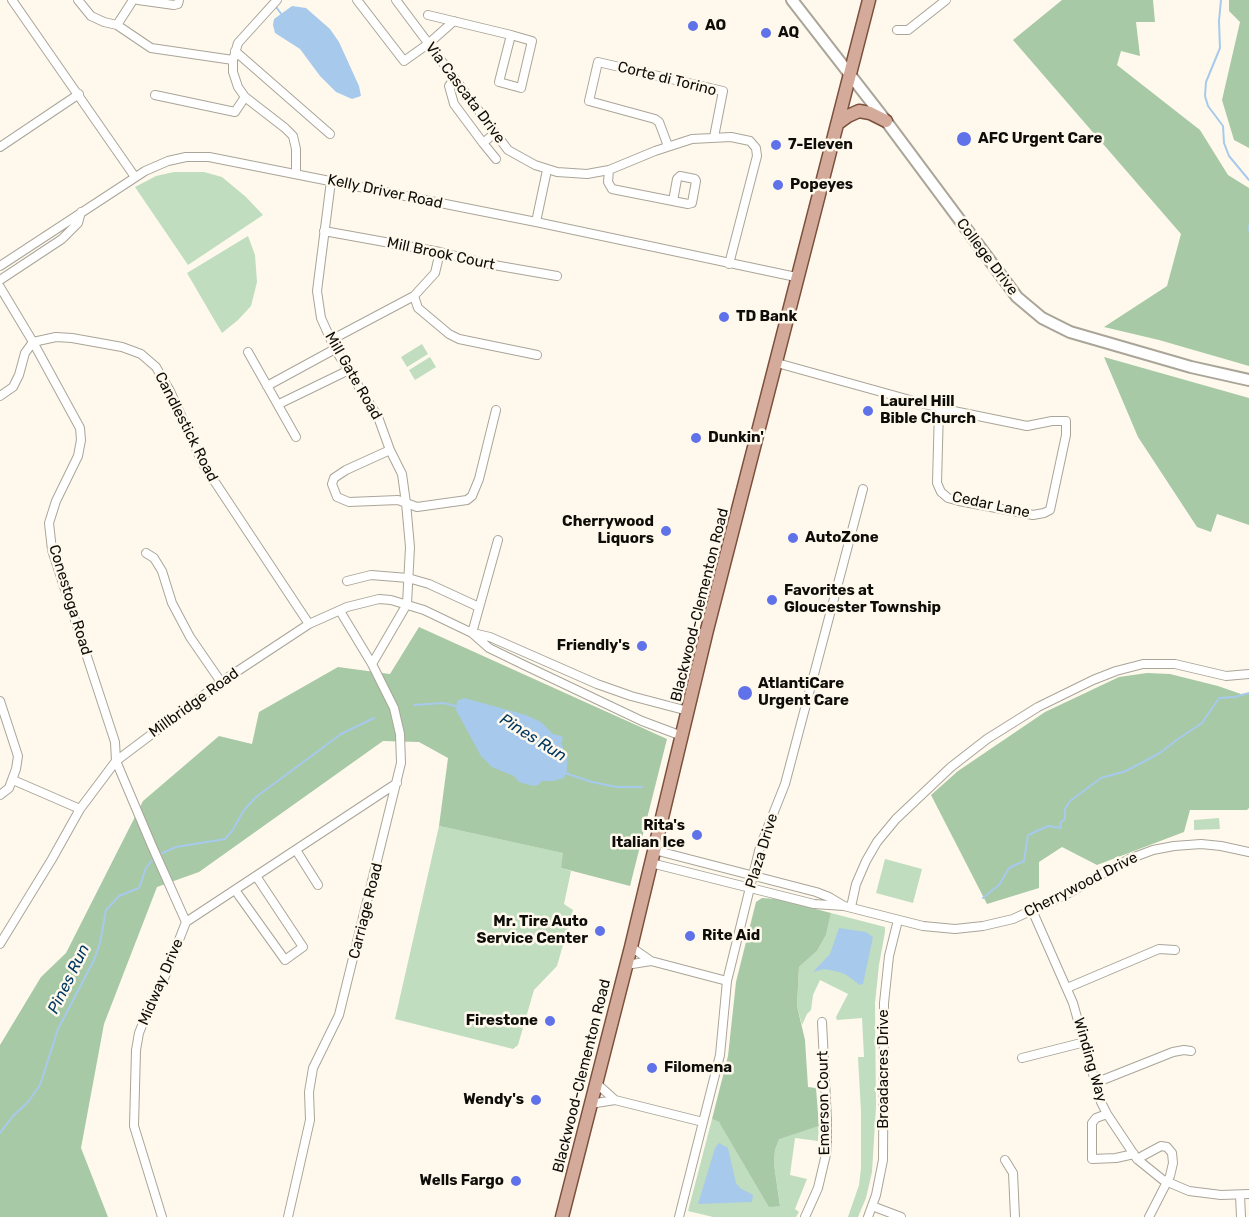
<!DOCTYPE html>
<style>
body{margin:0}
canvas{display:block;background:#fef9ec}
</style>
<canvas width="1249" height="1217"></canvas>
<script>
const g = document.querySelector('canvas').getContext('2d');
g.lineJoin = 'round';
function fillPath(path, color) { g.fillStyle = color; g.fill(path, 'evenodd'); }
const toPath = rows => new Path2D(rows.map(r => 'M' + r).join(''));
function trace(path, color, width, dash) { g.strokeStyle = color; g.lineWidth = width; g.lineCap = dash ? 'butt' : 'round'; g.setLineDash(dash || []); g.stroke(path); }
function write(font, color, halo, rows, align = 'center') {
  g.font = font + ' Rubik,sans-serif'; g.lineWidth = 5; g.setLineDash([]); g.textBaseline = 'middle'; g.strokeStyle = halo; g.fillStyle = color; for (const [text, x, y, turn = 0] of rows) {
    g.save(); g.translate(x, y); g.rotate((+turn || 0) * Math.PI / 180); g.textAlign = isNaN(turn) ? turn : align; if (halo) g.strokeText(text, 0, 0); g.fillText(text, 0, 0); g.restore();
  }
}
const green = toPath([
 [174,172,204,172,222,177,246,197,263,215,188,265,135,187,156,176],
 [248,236,255,255,257,282,251,306,238,320,222,333,187,273],
 [422,344,428,354,407,367,401,357],
 [430,357,436,367,415,380,409,370],
 [1219,818,1220,829,1194,830,1194,820],
 [439,826,564,853,561,868,571,871,564,904,573,910,557,966,534,990,518,1045,513,1049,395,1019],
 [885,859,922,869,913,903,876,893],
 [831,913,885,927,885,932,879,965,875,1003,876,1107,872,1172,866,1198,858,1217,848,1217,859,1185,861,1168,861,1112,858,1057,864,1057,862,1018,837,1020,836,1017,848,994,820,980,813,995,811,1010,807,1014,802,1025,797,1006,799,967,817,951,826,935],
 [712,1119,719,1122,780,1205,774,1164,775,1150,779,1138,819,1126,818,1141,795,1138,790,1175,807,1179,795,1209,799,1212,796,1217,713,1217,688,1211]
]);
const forest = toPath([
 [1062,0,1153,0,1155,22,1136,22,1140,56,1121,51,1117,65,1200,130,1228,175,1249,188,1249,366,1159,340,1104,327,1167,286,1181,234,1013,40],
 [1229,0,1249,0,1249,148,1234,140,1222,100,1240,22,1229,11],
 [1104,357,1249,398,1249,525,1217,514,1211,532,1197,527,1138,437],
 [419,627,667,739,630,886,561,868,563,853,439,826,448,758,419,742,383,741,199,872,157,887,104,1024,81,1148,108,1217,0,1217,0,1045,41,977,66,953,143,801,219,736,252,744,259,712,338,667,390,674],
 [1147,673,1170,674,1218,686,1241,694,1249,693,1249,808,1247,810,1190,810,1184,832,1097,865,1062,847,1039,862,1039,888,987,904,931,795,958,771,1045,712,1119,677],
 [762,898,777,899,831,913,826,935,817,951,799,967,797,1006,805,1040,808,1087,816,1088,819,1126,779,1139,775,1150,774,1164,780,1206,769,1207,719,1122,712,1119,728,1056,736,982,756,902]
]);
const water = toPath([
 [292,6,306,8,330,29,339,42,359,86,361,96,352,99,336,92,320,76,300,49,275,33,273,25,274,19],
 [464,698,526,715,541,722,553,734,561,736,563,738,561,743,567,757,567,771,564,778,553,781,542,781,538,785,533,786,519,782,514,776,492,767,481,756,456,710,457,701],
 [839,928,866,932,873,937,863,984,860,985,845,974,835,971,824,969,813,972,830,954],
 [719,1143,728,1148,736,1183,740,1188,753,1195,752,1202,698,1204,715,1148]
]);
const stream = toPath([
 [271,0,282,15],
 [1221,0,1219,21,1220,48,1206,82,1205,96,1208,106,1223,126,1224,143,1229,156,1249,180],
 [1249,226,1249,231],
 [414,705,444,703,459,707],
 [565,773,592,782,616,787,642,787],
 [158,855,176,847,225,839,232,831,244,810,256,797,341,734,374,718],
 [983,898,999,885,1009,868,1024,861,1028,835,1048,826,1061,828,1060,823,1065,819,1065,809,1070,801,1101,778,1126,771,1160,753,1178,739,1202,723,1219,698,1235,697,1249,693],
 [0,1133,13,1116,28,1102,40,1085,58,1029,94,960,100,943,106,910,119,896,139,888,146,868,154,858]
]);
const street = toPath([
 [12,0,135,177],
 [78,0,91,16,104,22,117,25,151,48,233,60],
 [138,0,174,5,178,4,179,0],
 [277,0,238,43,233,60,233,72,238,87,245,97,285,128,293,136,296,149,296,174],
 [357,0,404,61,428,44,454,21],
 [396,0,508,150,535,165,557,172,587,174,609,170,655,151,692,139,731,137,750,141,756,148,757,156,729,264],
 [428,15,511,35],
 [117,25,133,0],
 [897,30,908,30,946,0],
 [511,35,532,41,521,88,499,82,511,35],
 [235,51,330,134],
 [454,79,449,86,454,104,483,143,495,133],
 [155,95,235,112,245,97],
 [483,143,496,159],
 [668,146,659,122,655,119,589,101,598,62,723,91,714,137],
 [0,147,79,94],
 [609,170,608,182,612,189,688,204,692,203,696,181,695,179,680,176,677,179,673,201],
 [331,181,317,291,321,318,335,349,378,417,390,450,402,474,406,503,410,547,407,604,372,664],
 [536,222,547,170],
 [324,231,440,252,488,264,557,276],
 [0,266,145,171,168,161,186,157,209,157,536,222,796,277],
 [0,280,62,239,78,223,81,212],
 [0,287,33,342,80,428,81,440,78,456,56,501,49,523,52,550,115,742,116,761,152,846,186,922],
 [414,296,418,308,449,334,459,339,537,355],
 [331,340,414,296,435,273,440,252],
 [248,352,296,437],
 [777,363,939,408],
 [267,386,335,349],
 [0,396,13,387,19,375,25,353,33,342,56,337,72,338,122,347,141,354,156,367,170,391,203,464,309,624],
 [279,404,349,370],
 [939,408,1027,426,1052,421,1066,421,1066,435,1050,510,1044,513,1033,515,959,501,948,498,941,492,937,483,939,408],
 [390,450,346,470,334,478,332,484,337,497,349,502,398,500,417,507,467,500,472,496,479,479,496,410],
 [146,553,154,558,162,571,172,603,190,637,221,682],
 [347,581,371,575,408,578,429,584,479,607],
 [472,633,498,540],
 [473,633,490,637,597,684,631,696,688,711],
 [0,701,18,756,16,769,9,788,0,795],
 [13,780,80,809],
 [296,850,318,885],
 [654,850,816,892,829,897,844,906],
 [651,863,814,904,844,906,923,926,955,929,983,926,1013,919,1071,892,1129,859,1153,850,1174,846,1201,844,1221,846,1249,852],
 [235,890,285,960,303,947,256,876],
 [851,907,856,884,866,861,877,842,896,819,951,767,987,739,1038,707,1093,680,1116,671,1143,664,1175,664,1226,676,1249,674],
 [1032,910,1073,1003,1101,1102,1107,1114,1137,1159,1163,1180,1189,1191,1221,1195,1249,1194],
 [0,944,52,859,80,809,116,761,221,682,309,624,347,607,379,599,391,600,424,610,472,633,489,648,524,665,642,721,682,736],
 [631,947,651,961],
 [626,965,651,961,727,981],
 [1067,988,1159,949,1175,950],
 [1022,1058,1085,1042],
 [596,1083,615,1100],
 [1095,1083,1173,1052,1184,1050,1191,1051],
 [590,1104,615,1100,703,1122],
 [1107,1114,1096,1118,1092,1123,1092,1159,1116,1158,1134,1154],
 [1137,1159,1161,1146,1167,1147,1172,1153,1173,1163,1170,1176,1149,1217],
 [1005,1160,1013,1173,1015,1217],
 [1240,1195,1241,1217],
 [872,1206,901,1217],
 [162,1217,134,1126,136,1050,139,1033,147,1013,165,976,186,922,397,783],
 [288,1217,310,1120,309,1092,313,1068,339,1015,401,763,400,734,394,708,372,664,340,611],
 [679,1217,720,1055,727,981,760,847,785,784,863,489],
 [805,1217,818,1188,827,1150,827,1120,822,1022],
 [868,1217,876,1195,883,1160,884,1003,889,956,898,920]
]);
const secondary = toPath([
 [792,0,886,121,1017,297,1042,318,1070,332,1191,367,1249,380]
]);
const primary = toPath([
 [837,124,848,116,859,111,870,113,886,121],
 [562,1217,631,947,707,630,869,0]
]);
const markers = [
 [693,26,6,"#5f72e9"],
 [766,33,6,"#5f72e9"],
 [964,139,8,"#5f72e9"],
 [776,145,6,"#5f72e9"],
 [778,185,6,"#5f72e9"],
 [724,317,6,"#5f72e9"],
 [868,411,6,"#5f72e9"],
 [696,438,6,"#5f72e9"],
 [666,531,6,"#5f72e9"],
 [793,538,6,"#5f72e9"],
 [772,600,6,"#5f72e9"],
 [642,646,6,"#5f72e9"],
 [745,693,8,"#5f72e9"],
 [697,835,6,"#5f72e9"],
 [600,931,6,"#5f72e9"],
 [690,936,6,"#5f72e9"],
 [550,1021,6,"#5f72e9"],
 [652,1068,6,"#5f72e9"],
 [536,1100,6,"#5f72e9"],
 [516,1181,6,"#5f72e9"]
];
const poiNames = [
 ["AO",705,26],
 ["AQ",778,33],
 ["AFC Urgent Care",978,139],
 ["7-Eleven",788,145],
 ["Popeyes",790,185],
 ["TD Bank",736,317],
 ["Laurel Hill",880,402],
 ["Bible Church",880,419],
 ["Dunkin'",708,438],
 ["Cherrywood",654,522,"right"],
 ["Liquors",654,539,"right"],
 ["AutoZone",805,538],
 ["Favorites at",784,591],
 ["Gloucester Township",784,608],
 ["Friendly's",630,646,"right"],
 ["AtlantiCare",758,684],
 ["Urgent Care",758,701],
 ["Rita's",685,826,"right"],
 ["Italian Ice",685,843,"right"],
 ["Mr. Tire Auto",588,922,"right"],
 ["Service Center",588,939,"right"],
 ["Rite Aid",702,936],
 ["Firestone",538,1021,"right"],
 ["Filomena",664,1068],
 ["Wendy's",524,1100,"right"],
 ["Wells Fargo",504,1181,"right"]
];
const streetNames = [
 ["Corte di Torino",667,79,14],
 ["Via Cascata Drive",465,93,53],
 ["Kelly Driver Road",385,192,12],
 ["Mill Brook Court",441,254,12],
 ["College Drive",987,257,53],
 ["Mill Gate Road",353,376,60],
 ["Candlestick Road",186,427,63],
 ["Cedar Lane",991,505,12],
 ["Conestoga Road",70,600,73],
 ["Blackwood-Clementon Road",700,605,-76],
 ["Millbridge Road",194,703,-36],
 ["Plaza Drive",762,851,-73],
 ["Cherrywood Drive",1081,885,-27],
 ["Carriage Road",366,911,-76],
 ["Midway Drive",161,982,-67],
 ["Winding Way",1090,1060,74],
 ["Broadacres Drive",884,1069,-90],
 ["Blackwood-Clementon Road",582,1076,-76],
 ["Emerson Court",824,1103,-91]
];
const waterNames = [
 ["Pines Run",533,738,32],
 ["Pines Run",69,979,-64]
];
fillPath(green, '#c0ddbf');
fillPath(forest, '#a7c9a6');
fillPath(water, '#a7caec');
trace(stream, '#a7caec', 2);
trace(street, '#aaa599', 10);
trace(secondary, '#aaa599', 14);
trace(primary, '#7d4f3d', 15);
trace(street, '#fff', 8);
trace(secondary, '#fff', 10);
trace(primary, '#d4ab9b', 12);
for (const [x, y, r, color] of markers) { const dot = new Path2D(); dot.arc(x, y, r, 0, 2 * Math.PI); g.fillStyle = color; g.fill(dot); trace(dot, '#fef9ec', 2); }
write('bold 15px', '#0f0d09', '#fef9ec', poiNames, 'left');
write('15px', '#0f0d09', '#fef9ec', streetNames);
write('italic 16px', '#013963', '#fef9ec', waterNames);
</script>
